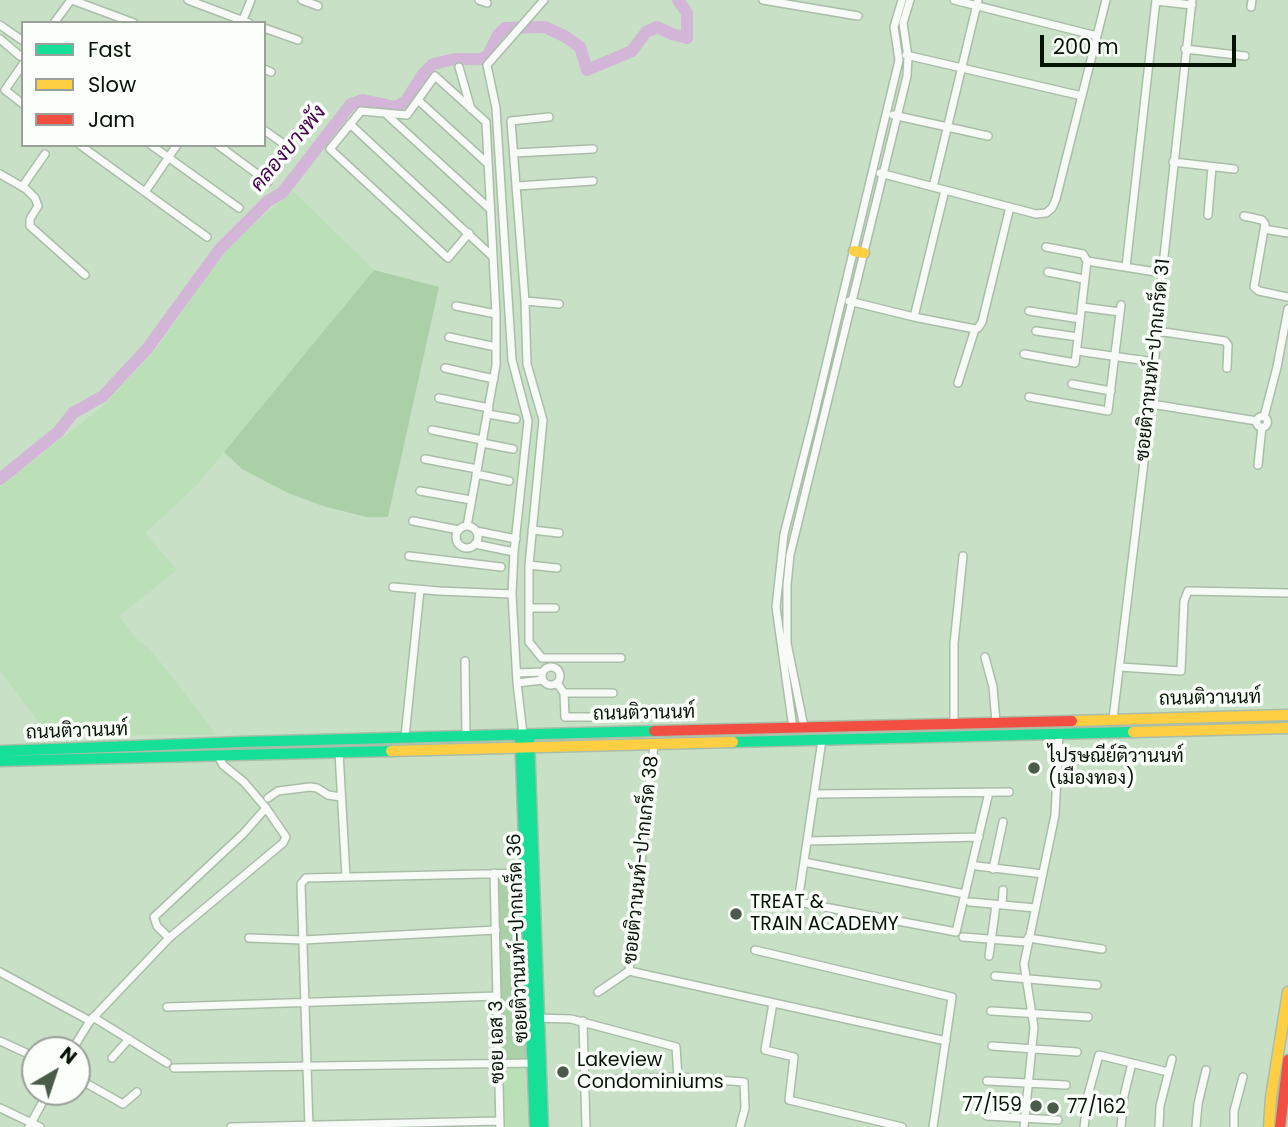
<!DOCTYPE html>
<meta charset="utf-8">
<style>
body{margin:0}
#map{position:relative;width:1288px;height:1127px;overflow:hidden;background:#c8e0c6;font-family:Poppins,sans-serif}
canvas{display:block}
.legend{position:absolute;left:21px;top:21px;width:245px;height:126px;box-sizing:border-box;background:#fbfffa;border:2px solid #99a198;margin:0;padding:9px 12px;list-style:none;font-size:21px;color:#061405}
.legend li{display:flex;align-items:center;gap:14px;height:35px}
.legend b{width:35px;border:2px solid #99a198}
.north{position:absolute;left:21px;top:1036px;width:70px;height:70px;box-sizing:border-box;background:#fbfffa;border:2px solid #99a198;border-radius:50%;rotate:39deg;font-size:19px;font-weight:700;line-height:28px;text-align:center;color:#061405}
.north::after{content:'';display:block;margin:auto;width:24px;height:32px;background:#4a5b49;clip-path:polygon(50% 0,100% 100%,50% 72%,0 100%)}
.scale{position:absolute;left:1040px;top:35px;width:196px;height:32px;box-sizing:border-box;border:4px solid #061405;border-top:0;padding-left:9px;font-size:21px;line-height:24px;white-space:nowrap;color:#061405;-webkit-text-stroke:5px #fbfffa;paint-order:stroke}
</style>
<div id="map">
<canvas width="1288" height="1127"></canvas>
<ul class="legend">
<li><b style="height:9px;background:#16e098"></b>Fast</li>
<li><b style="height:9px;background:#ffcf43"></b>Slow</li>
<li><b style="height:9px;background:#f24e42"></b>Jam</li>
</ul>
<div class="north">N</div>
<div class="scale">200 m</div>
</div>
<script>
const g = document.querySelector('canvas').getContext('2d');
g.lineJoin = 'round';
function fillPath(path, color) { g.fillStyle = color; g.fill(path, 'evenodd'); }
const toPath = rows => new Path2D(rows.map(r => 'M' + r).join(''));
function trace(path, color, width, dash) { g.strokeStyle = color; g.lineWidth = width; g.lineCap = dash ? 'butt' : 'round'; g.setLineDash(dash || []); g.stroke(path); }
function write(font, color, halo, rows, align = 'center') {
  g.font = font + ' Poppins,Sarabun,sans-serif'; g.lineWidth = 7; g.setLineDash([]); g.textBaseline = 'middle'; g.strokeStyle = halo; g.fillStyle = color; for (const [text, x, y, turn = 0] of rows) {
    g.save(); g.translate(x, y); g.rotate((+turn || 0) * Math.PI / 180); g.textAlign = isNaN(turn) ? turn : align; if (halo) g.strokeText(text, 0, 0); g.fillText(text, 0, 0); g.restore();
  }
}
const built = toPath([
 [293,191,374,270,196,486,145,533,177,570,119,616,136,638,151,650,217,735,49,736,0,671,0,487,103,406,158,347,228,246],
 [520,875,528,1127,504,1127,498,876]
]);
const green = toPath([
 [374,270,439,287,388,517,366,517,323,506,288,493,242,469,224,452],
 [494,873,523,873,529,1062,499,1063]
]);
const river = toPath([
 [0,479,58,432,73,413,103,396,147,349,219,250,268,201,282,193,351,104,363,100,396,107,406,101,423,74,433,64,455,59,482,59,488,55,498,35,505,28,545,27,566,37,580,47,587,70,632,51,646,32,657,27,672,34,687,38,687,13,678,0]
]);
const street = toPath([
 [72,0,134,23],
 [188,0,249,23],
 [302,0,318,6],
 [479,0,487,3],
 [763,0,858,16],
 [954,0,1097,36],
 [1156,1,1192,5],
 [1251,7,1252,0],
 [242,22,251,0],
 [54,23,71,0],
 [0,25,23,41],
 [264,28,298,40],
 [0,39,20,56],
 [1185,49,1245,56],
 [906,55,1082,96],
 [23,64,5,90,23,104],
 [459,67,471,109],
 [264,69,271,72],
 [418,100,487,163],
 [386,114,490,209],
 [893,115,988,136],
 [549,117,511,121,525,301,527,364,543,420,529,565,529,642,542,658,621,658],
 [350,124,492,256],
 [264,130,281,142],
 [80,145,207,237],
 [151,145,239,208],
 [218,145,268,182],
 [514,153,593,149],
 [1173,162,1234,169],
 [880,173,1036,214,1046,213,1052,208,1056,199,1106,0],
 [0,174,26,189,35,198,38,206,30,219,30,226,85,275],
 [517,186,593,181],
 [22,187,45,154],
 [933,187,978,0],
 [145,192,177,145],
 [1208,215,1212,167],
 [1244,216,1262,220,1265,224,1254,287,1259,291,1288,297],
 [1264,229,1288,233],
 [1046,247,1083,254,1087,261,1162,273],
 [1126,267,1156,0],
 [1048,272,1084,279],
 [525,301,559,304],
 [849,301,914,317,975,329],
 [456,306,496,314],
 [1082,307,1120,312],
 [1029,311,1080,319],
 [914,317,945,190],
 [1036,331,1078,337],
 [1157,331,1225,341,1228,345,1227,368],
 [449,337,496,347],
 [1077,351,1154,362],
 [1024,354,1075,363,1087,261],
 [445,368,494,379],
 [958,383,975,329,978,328,982,322,1010,207],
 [1072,384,1111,391],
 [1029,397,1108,411,1121,305],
 [439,398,489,408],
 [1151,404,1257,421],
 [488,414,516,419],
 '1256.5 422a5.5 5.5 0 1 1 11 0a5.5 5.5 0 1 1-11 0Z',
 [1264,417,1277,367,1288,309],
 [432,430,482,440],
 [482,443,513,449],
 [425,459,477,469],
 [1258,465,1262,427],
 [476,474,509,481],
 [420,491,471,500],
 [413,521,459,530],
 [467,526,496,365,496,314,486,122,435,76,407,115,361,111,330,149,448,258,469,233],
 '456 537a11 11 0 1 1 22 0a11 11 0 1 1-22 0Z',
 [532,530,559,533],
 [476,531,516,539],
 [475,544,514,552],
 [409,556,501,567],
 [529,565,557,568],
 [393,587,439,591,512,594],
 [529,608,555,608],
 [985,657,993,687,996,722],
 [465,661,466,736],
 '542 676a9 9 0 1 1 18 0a9 9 0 1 1-18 0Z',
 [1120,667,1181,671,1184,601,1188,591,1288,593],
 [517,673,543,672],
 [517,683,543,680],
 [557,683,564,693,565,717,610,717],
 [564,693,613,693],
 [1113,719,1151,404,1161,284,1192,0],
 [954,723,954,644,963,556],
 [804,727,787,643,787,585,790,555,907,76,908,57,903,23,910,0],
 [793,728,776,607,784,534,813,420,899,60,894,27,902,0],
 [523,734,517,683,512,594,514,552,528,421,512,360,496,108,487,65,544,0],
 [405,737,420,590],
 [822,740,798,902,956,932,989,792],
 [654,745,629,971,946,1041],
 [339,752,346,877],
 [815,794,1009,792],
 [268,798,278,791,310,787,317,788,328,795,341,797],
 [808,841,979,837],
 [804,862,965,894],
 [977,866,1043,874],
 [993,869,1003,822],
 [494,873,500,1127],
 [970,902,1035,908],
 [1002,905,1003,890],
 [963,937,1027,942],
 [169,938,157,926,154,917,243,834,266,808],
 [249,938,303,940,496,930],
 [1028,938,1102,949],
 [755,950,952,997,933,1127],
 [989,956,996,905],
 [0,972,90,1021],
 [995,976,1097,985],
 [598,992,629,971],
 [773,1003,765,1050,794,1057,789,1100,902,1127],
 [167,1007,497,996],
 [991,1011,1088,1017],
 [93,1017,167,1063],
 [535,1018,571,1019,676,1047,678,1077],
 [583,1021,586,1127],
 [0,1041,35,1057],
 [992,1046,1077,1052],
 [72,1050,90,1021,169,938,283,843,286,837,266,808,244,782,223,765,218,756],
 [112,1058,129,1039],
 [174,1068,536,1063],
 [77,1078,123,1104,137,1092],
 [584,1080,678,1077,744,1082,745,1108,740,1127],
 [987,1081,1066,1085],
 [0,1108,40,1127],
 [987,1116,1058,1120],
 [29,1127,48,1092],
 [231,1127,500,1121],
 [309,1127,301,884,306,878,527,873],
 [1024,1127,1034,1027,1024,964,1055,815,1059,734],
 [1084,1127,1088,1095,1099,1055,1168,1072],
 [1121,1127,1124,1096,1132,1063],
 [1159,1127,1160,1106,1172,1059],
 [1196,1127,1198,1104,1206,1070],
 [1234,1127,1234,1111,1243,1077]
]);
const fast = toPath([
 [520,735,535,1127],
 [529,739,543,1127],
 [733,742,1133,732],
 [0,751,240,742,654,731],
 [0,761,391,751]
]);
const slow = toPath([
 [854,251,864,253],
 [1072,721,1288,715],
 [1133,732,1288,728],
 [391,751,733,742],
 [1269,1127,1271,1097,1288,992]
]);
const jam = toPath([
 [654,731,1072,721],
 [1280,1127,1288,1060]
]);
const markers = [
 [1034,768,7,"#4a5b49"],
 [736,914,7,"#4a5b49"],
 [563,1072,7,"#4a5b49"],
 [1036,1106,7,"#4a5b49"],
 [1053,1108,7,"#4a5b49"]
];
const streetNames = [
 ["ซอยติวานนท์-ปากเกร็ด 31",1154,360,-84],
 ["ถนนติวานนท์",1210,699,-1],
 ["ถนนติวานนท์",644,714,-1],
 ["ถนนติวานนท์",77,732,-2],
 ["ซอยติวานนท์-ปากเกร็ด 38",642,860,-84],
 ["ซอยติวานนท์-ปากเกร็ด 36",519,938,-92],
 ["ซอย เอส 3",498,1042,-91]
];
const poiNames = [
 ["ไปรษณีย์ติวานนท์",1048,757],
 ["(เมืองทอง)",1048,779],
 ["TREAT &",750,903],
 ["TRAIN ACADEMY",750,925],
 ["Lakeview",577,1061],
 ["Condominiums",577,1083],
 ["77/159",1022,1106,"right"],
 ["77/162",1067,1108]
];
const waterNames = [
 ["คลองบางพัง",289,149,-50]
];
fillPath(built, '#bbe0b8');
fillPath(green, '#abd0a8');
trace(river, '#d3b5d8', 12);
trace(street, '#aabda9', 10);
trace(fast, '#aabda9', 13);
trace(slow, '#aabda9', 13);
trace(jam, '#aabda9', 13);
trace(street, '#f7faf6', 7);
trace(fast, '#16e098', 10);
trace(slow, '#ffcf43', 10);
trace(jam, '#f24e42', 10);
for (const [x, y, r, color] of markers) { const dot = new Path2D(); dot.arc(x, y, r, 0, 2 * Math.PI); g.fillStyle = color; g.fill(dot); trace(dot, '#fbfffa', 2.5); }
write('19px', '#061405', '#fbfffa', streetNames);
write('19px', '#061405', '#fbfffa', poiNames, 'left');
write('italic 21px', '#470250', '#fbfffa', waterNames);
</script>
